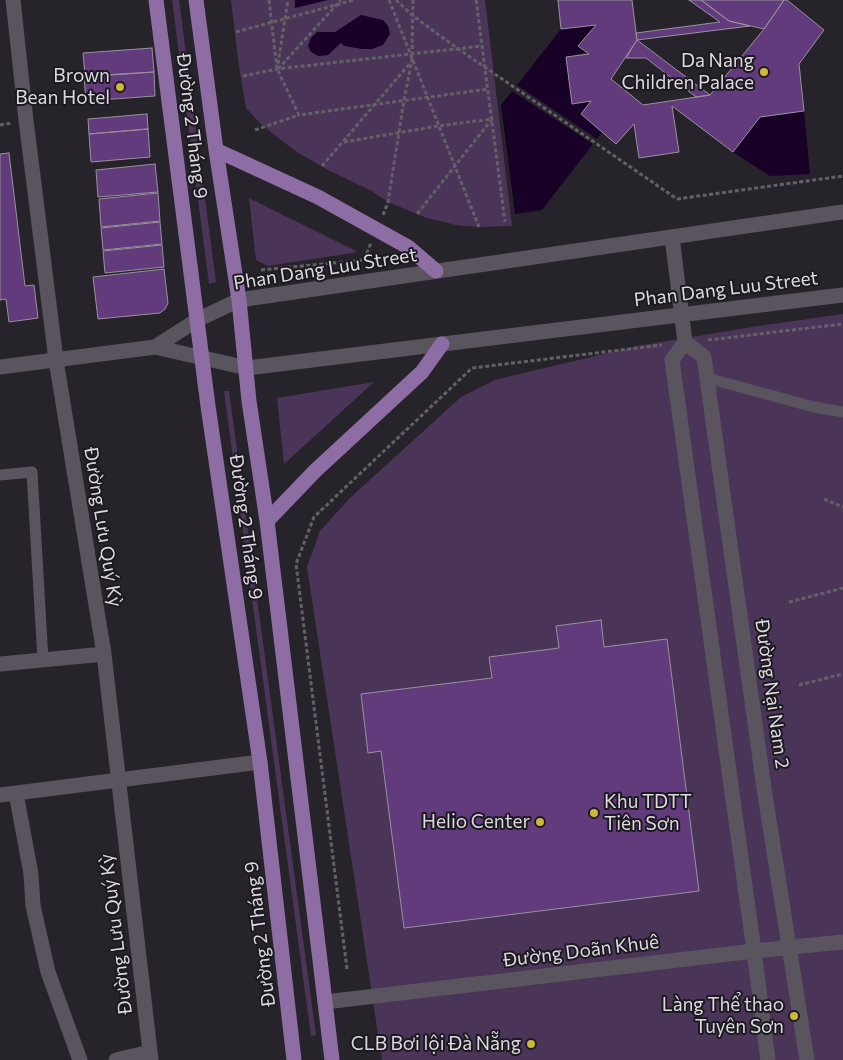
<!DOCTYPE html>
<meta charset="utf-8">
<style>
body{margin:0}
canvas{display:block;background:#27232a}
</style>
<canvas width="843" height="1060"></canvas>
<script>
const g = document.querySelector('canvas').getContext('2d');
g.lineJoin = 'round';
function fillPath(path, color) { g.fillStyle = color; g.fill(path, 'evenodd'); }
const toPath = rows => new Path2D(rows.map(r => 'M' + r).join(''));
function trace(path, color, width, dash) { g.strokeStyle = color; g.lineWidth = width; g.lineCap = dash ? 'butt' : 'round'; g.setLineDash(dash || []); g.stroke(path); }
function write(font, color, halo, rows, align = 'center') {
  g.font = font + ' Commissioner,sans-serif'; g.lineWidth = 4; g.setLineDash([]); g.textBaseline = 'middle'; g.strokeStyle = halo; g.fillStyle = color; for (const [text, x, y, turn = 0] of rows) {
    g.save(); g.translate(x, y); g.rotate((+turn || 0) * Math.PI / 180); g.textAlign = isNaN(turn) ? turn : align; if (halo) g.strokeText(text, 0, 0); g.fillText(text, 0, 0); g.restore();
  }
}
const green = toPath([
 [172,0,179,0,216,282,209,284],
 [231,0,485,0,512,226,479,227,456,225,427,218,388,202,372,191,330,171,297,152,277,137,260,123,246,108,239,67],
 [249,198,358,252,268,266,256,260],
 [843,314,843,1060,382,1060,307,567,320,531,350,498,461,397,495,380,637,346,758,326],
 [374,382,284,464,277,398],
 [224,391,229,391,316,1035,311,1036]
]);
const water = toPath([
 [295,0,328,0,295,8],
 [361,15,383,20,388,26,390,34,383,45,372,49,362,49,344,46,341,43,328,55,318,56,311,52,308,46,311,38,317,32,335,32],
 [596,25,579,46,586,52,566,58,572,104,591,101,581,114,602,132,597,139,517,85,561,29],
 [512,91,593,144,542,210,515,214,501,105],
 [804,111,810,174,770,176,733,152,760,117]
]);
const building = toPath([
 [558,0,632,0,637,40,611,79,643,105,710,95,764,29,784,0,787,0,824,30,799,64,804,111,760,117,733,152,672,106,679,152,639,158,634,124,616,144,581,114,591,101,572,104,566,57,589,54,578,46,596,25,561,29,558,0],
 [689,0,701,0,729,21,750,26,637,40,636,33,720,22,689,0],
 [701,0,784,0,764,29,729,21,701,0],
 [637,40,710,95,696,97,646,58,626,58,637,40],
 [152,48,154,72,85,76,83,53,152,48],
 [154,72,155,96,86,101,84,77,154,72],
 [147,114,148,129,89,134,88,119,147,114],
 [148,129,150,157,91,162,89,134,148,129],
 [9,153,25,286,34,285,38,318,9,322,6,299,0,300,0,154,9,153],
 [155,164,158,192,98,197,96,170,155,164],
 [158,193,160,221,101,227,99,199,158,193],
 [160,222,162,244,103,250,101,228,160,222],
 [162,245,164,267,105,273,103,251,162,245],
 [164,269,168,303,165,309,160,313,98,319,93,277,164,269],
 [601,620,604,647,667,639,699,891,404,928,381,751,368,753,361,694,492,678,489,657,559,648,556,626,601,620]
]);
const path = toPath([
 [269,0,277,69,299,115,488,89],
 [389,0,479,227],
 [396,0,413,16,457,48,677,199,843,176],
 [476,0,505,222],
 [236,32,354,0],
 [278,64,288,0],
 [278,69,341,0],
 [243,76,277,69,482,46],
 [0,125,12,123],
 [255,130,299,115],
 [344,142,438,126,492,119,417,214],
 [322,166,412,61],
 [383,215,388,202,404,100,412,60,413,0],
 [261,270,364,260,371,243],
 [708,340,843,324],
 [824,499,843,507],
 [789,602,843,588],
 [799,685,843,674],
 [347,969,296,564,314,517,472,368,662,345]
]);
const service = toPath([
 [707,378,814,407,843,412],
 [0,475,32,472,43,660]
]);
const minor = toPath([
 [13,0,26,120,56,360,104,654,151,1060],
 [672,237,685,342,672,360,754,951,768,1060],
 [685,342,704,357,765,795,807,1060],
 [0,664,104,654],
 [16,793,31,874,33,906,48,972,80,1060],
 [0,795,260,762],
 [325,1002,754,951,843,942],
 [116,1060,150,1052]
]);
const tertiary = toPath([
 [155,347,197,320,239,300,843,212],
 [0,367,155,347,247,368,843,295]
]);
const primary = toPath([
 [156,0,208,406,260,762,294,1060],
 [196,0,216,150,239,300,249,401,267,521,332,1060],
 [216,150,318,197,408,247,436,271],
 [267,521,315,471,422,372,442,344]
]);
const markers = [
 [764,72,5,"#cdb938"],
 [120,87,5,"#cdb938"],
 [594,813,5,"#cdb938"],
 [540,822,5,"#cdb938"],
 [794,1016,5,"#cdb938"],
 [531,1044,5,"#cdb938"]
];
const poiNames = [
 ["Da Nang",754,61],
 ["Children Palace",754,83],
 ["Brown",110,76],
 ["Bean Hotel",110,98],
 ["Khu TDTT",604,802,"left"],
 ["Tiên Sơn",604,824,"left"],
 ["Helio Center",530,822],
 ["Làng Thể thao",784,1005],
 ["Tuyên Sơn",784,1027],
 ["CLB Bơi lội Đà Nẵng",521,1044]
];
const streetNames = [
 ["Đường 2 Tháng 9",192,126,83],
 ["Phan Dang Luu Street",325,269,-9],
 ["Phan Dang Luu Street",726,289,-7],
 ["Đường Lưu Quý Kỳ",103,527,81],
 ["Đường 2 Tháng 9",246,527,82],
 ["Đường Nại Nam 2",772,694,82],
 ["Đường Lưu Quý Kỳ",116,934,-97],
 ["Đường 2 Tháng 9",260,934,-97],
 ["Đường Doãn Khuê",581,951,-7]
];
fillPath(green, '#4a3559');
fillPath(water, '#180027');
fillPath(building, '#613b7b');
trace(building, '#98929c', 1);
trace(path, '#636066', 3, [4, 2.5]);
trace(service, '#59545d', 11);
trace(minor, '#59545d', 15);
trace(tertiary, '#59545d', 15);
trace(primary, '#8e6da4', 15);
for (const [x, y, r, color] of markers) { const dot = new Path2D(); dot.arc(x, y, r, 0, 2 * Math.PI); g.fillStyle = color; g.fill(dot); trace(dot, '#1d1921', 2); }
write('19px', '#dddadf', '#1d1921', poiNames, 'right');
write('19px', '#dddadf', '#1d1921', streetNames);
</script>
